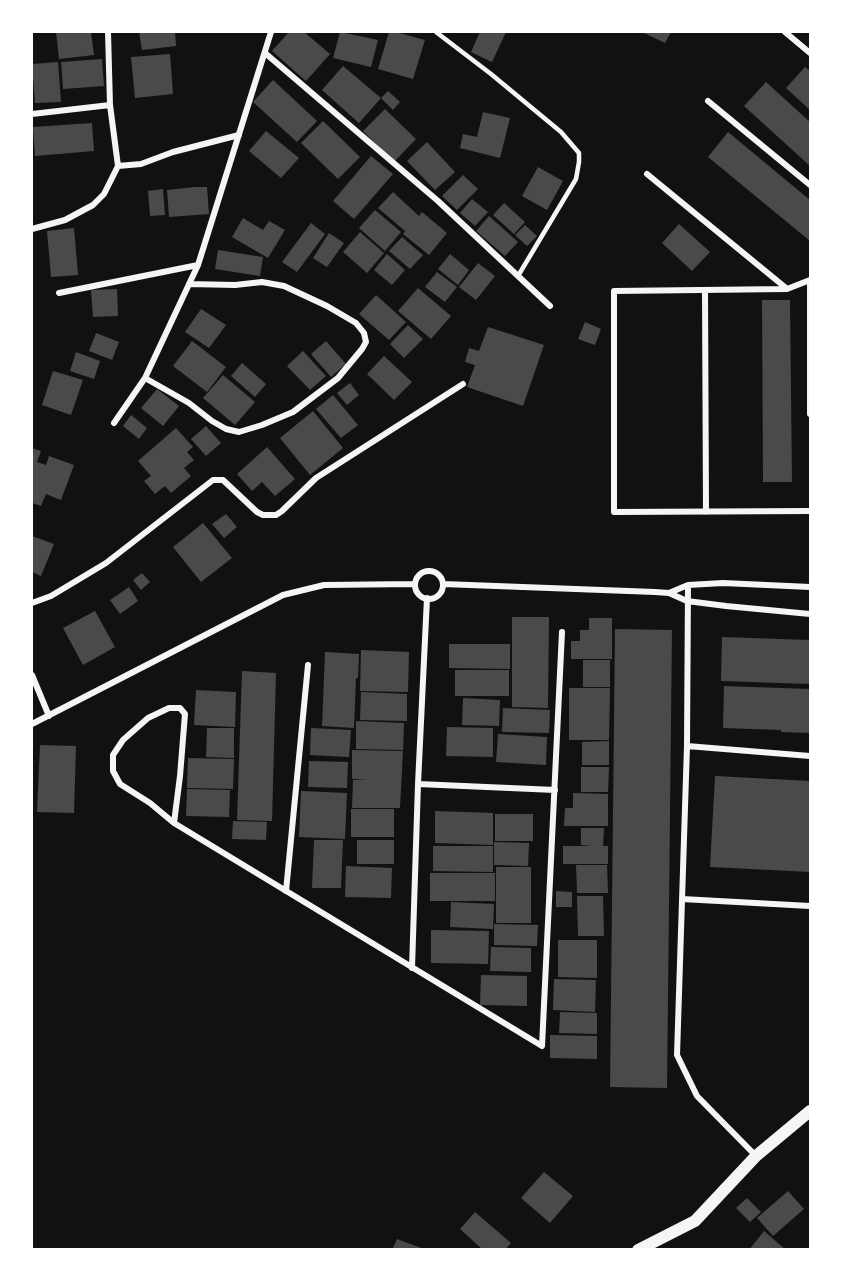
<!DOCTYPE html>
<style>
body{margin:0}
#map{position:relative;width:842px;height:1281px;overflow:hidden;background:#111;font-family:Signika,sans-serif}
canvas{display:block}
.frame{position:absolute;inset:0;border:33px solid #fff;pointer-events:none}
</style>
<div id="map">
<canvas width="842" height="1281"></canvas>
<div class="frame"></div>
</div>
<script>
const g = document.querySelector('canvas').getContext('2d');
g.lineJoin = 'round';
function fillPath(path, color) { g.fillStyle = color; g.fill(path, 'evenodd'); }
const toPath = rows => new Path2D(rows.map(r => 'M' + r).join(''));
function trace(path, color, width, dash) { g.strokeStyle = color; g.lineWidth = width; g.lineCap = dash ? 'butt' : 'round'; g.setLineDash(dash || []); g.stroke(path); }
const building = toPath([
 [56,32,91,32,94,55,59,59],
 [139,32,175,32,176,46,142,50],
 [289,32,304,32,330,54,306,81,272,51],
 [340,32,378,40,371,67,333,58],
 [389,32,396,32,425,40,413,79,378,69],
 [480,32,506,32,492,62,471,52],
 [642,32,671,32,665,43],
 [170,54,173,94,135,98,131,57],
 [102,59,104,86,63,89,61,62],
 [58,62,61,102,35,103,32,64],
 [343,66,381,98,359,123,322,90],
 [805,67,810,71,810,110,786,88],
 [273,80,317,121,297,142,253,102],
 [766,82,810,122,810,166,744,106],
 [388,91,400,102,393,110,381,98],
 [385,109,416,139,394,162,363,131],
 [483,112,510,118,500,158,460,148,463,134,477,137],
 [323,121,360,157,338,179,301,143],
 [92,123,94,151,35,156,33,127],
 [266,131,299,158,281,178,249,151],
 [728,132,810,200,810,241,708,157],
 [427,142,455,172,435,190,407,161],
 [371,156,393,174,354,219,333,201],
 [538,167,563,181,547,210,522,196],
 [463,175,478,189,457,210,442,196],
 [195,187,207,187,209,214,169,217,167,190],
 [163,189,165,215,150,216,148,191],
 [393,192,419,216,422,212,447,233,429,255,403,234,405,231,378,208],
 [472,199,488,212,475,226,460,213],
 [504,203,525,222,514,234,493,215],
 [375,210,401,232,385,251,359,228],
 [489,216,518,242,505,256,476,231],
 [243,218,263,230,269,221,285,230,268,258,232,237],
 [311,223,325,234,297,272,282,262],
 [679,224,710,252,692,271,662,243],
 [525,225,537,236,527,246,515,235],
 [74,228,78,275,51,277,47,231],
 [360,232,384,253,367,273,343,252],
 [329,233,344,243,327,267,313,258],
 [402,237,423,255,410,269,389,251],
 [218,250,263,257,260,276,215,269],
 [387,254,405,270,392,285,374,270],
 [450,254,469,270,458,285,438,269],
 [478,263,495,276,476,300,459,287],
 [437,272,457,287,445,302,425,287],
 [418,288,451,316,431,339,398,311],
 [117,289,118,316,93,317,91,290],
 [376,295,406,322,389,340,359,314],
 [762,300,790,300,792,482,763,482],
 [201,309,226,325,209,348,185,332],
 [585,322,601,329,595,345,578,339],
 [408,325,423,339,404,358,390,344],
 [488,327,544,345,523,406,467,387,475,365,465,362,469,348,479,351],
 [96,333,119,342,112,360,89,351],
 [192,341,226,367,207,392,173,366],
 [326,341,346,364,331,377,311,354],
 [303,351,326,376,310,390,287,366],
 [76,352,100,361,94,379,70,371],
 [384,356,412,382,394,400,367,374],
 [242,363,266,384,255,397,231,376],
 [53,371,83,380,71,415,42,405],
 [223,375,255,402,235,425,203,398],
 [350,383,359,395,347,405,337,393],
 [157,389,179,406,163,426,141,408],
 [333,395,358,425,341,438,316,409],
 [313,411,343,448,310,475,280,438],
 [131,415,147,428,139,439,123,426],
 [206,426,221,443,206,456,191,439],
 [176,428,193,447,187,452,194,460,184,468,191,476,171,493,165,486,155,494,144,481,151,476,138,461],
 [267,447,295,479,275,496,262,482,252,491,237,474],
 [32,448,41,451,37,462,46,465,49,456,74,465,61,500,46,494,41,506,32,503],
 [226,514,237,527,224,538,212,524],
 [203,523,232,558,201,582,173,547],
 [32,536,54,544,41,576,32,572],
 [142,573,150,582,141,590,133,580],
 [129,587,138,601,120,614,110,600],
 [95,611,115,647,83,665,63,628],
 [512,617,549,617,548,708,512,707],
 [589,618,612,618,612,659,571,659,571,641,580,641,580,630,589,630],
 [615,629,672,630,667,1088,610,1087],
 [722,637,810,640,810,684,721,681],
 [449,644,510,644,510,669,449,668],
 [361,650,409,652,408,692,360,691],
 [325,652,359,654,358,678,356,678,354,728,322,726],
 [583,660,610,660,610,687,583,687],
 [455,670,509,670,509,696,455,696],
 [242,671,276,673,272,821,237,820],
 [724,686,810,689,810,733,781,732,781,730,723,728],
 [569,688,610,688,609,740,569,740],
 [196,690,236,692,235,727,194,725],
 [361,692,407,694,407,721,360,720],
 [463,698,500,700,499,726,462,725],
 [503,708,550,710,549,733,502,732],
 [356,721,404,723,403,750,356,749],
 [447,727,493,728,493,757,446,756],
 [207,728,234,728,234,758,206,757],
 [311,728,351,730,349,757,310,755],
 [498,734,547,737,546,765,496,762],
 [609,741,609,765,582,765,582,742],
 [40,745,76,746,74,813,37,812],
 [352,750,403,751,400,808,352,808,353,780,368,779,352,779],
 [188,758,234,759,233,789,187,788],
 [309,761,348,762,347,788,308,787],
 [581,767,609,767,608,792,581,792],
 [715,776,810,781,810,872,710,867],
 [187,789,230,790,229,817,186,816],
 [301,791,347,793,345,839,299,837],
 [573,793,608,794,608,826,564,826,565,808,573,808],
 [351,809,394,809,394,837,351,837],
 [435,811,493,813,493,845,435,843],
 [495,814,533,814,533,841,495,841],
 [233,821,267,822,266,840,232,839],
 [581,828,604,828,603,846,608,846,608,864,563,864,563,846,592,846,581,845],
 [314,840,343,840,341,888,312,888],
 [357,840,394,840,394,864,357,864],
 [494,842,529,843,528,866,494,865],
 [433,846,493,846,493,872,433,871],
 [576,865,607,865,608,893,577,893],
 [346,866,392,868,391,898,345,897],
 [496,867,531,867,531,923,496,923],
 [430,873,495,873,495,901,430,901],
 [556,891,572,892,572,907,556,907],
 [577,896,603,896,604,936,578,936],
 [451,902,494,904,493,929,450,927],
 [494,924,538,925,537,946,494,945],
 [431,930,489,931,488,964,431,963],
 [558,940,597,940,597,978,558,977],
 [491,947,531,948,531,972,490,971],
 [481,975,527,976,527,1006,480,1005],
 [554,979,596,980,595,1012,553,1010],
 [560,1012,597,1013,597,1034,559,1033],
 [550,1035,597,1036,597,1059,550,1058],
 [544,1172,573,1196,550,1223,521,1198],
 [788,1191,804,1209,773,1236,757,1218],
 [747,1198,761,1212,750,1222,736,1208],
 [475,1212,511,1243,505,1250,483,1250,460,1229],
 [764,1231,786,1250,749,1250],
 [397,1239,424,1249,424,1250,392,1250]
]);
const service = toPath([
 [436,32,491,74,561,132,579,153,579,162,576,179,518,276]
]);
const minor = toPath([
 [108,32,110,105,118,166,141,164,173,152,239,135],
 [785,32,810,53],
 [265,53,438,201,550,306],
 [708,101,810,185],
 [32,114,110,105],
 [647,174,786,288],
 [32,229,65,220,93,205,104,194,118,166],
 [810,280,787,289,614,291,614,512,810,511],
 [810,280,810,414],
 [705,290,706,512],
 [59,293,198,265],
 [145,378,189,403,212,421,226,429,239,432,262,425,293,412,338,378,362,349,366,342,364,333,356,323,327,306,284,286,262,282,235,285,189,284],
 [114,423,145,378,198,265,271,32],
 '415 585a14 14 0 1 1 28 0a14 14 0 1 1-28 0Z',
 [443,584,655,592,669,593,687,601,726,606,810,614],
 [688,585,687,746,677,1055,697,1096,756,1156],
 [669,593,688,585,723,583,810,587],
 [32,603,51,596,106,563,213,480,223,480,257,512,263,515,276,515,282,511,316,478,463,384],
 [32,675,49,716],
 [32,724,283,595,324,585,414,584],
 [687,746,810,756],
 [418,784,555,790],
 [174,823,180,776,185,714,180,708,169,708,148,718,123,740,113,755,113,771,120,784,150,803,174,823,542,1046,562,632],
 [286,891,308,665],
 [682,899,810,906],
 [412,968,418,784,427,598]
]);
const secondary = toPath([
 [638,1250,695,1221,756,1156,810,1111]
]);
fillPath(building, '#4a4a4a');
trace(service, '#f5f5f5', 4.5);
trace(minor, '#f5f5f5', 6);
trace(secondary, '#f5f5f5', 12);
</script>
